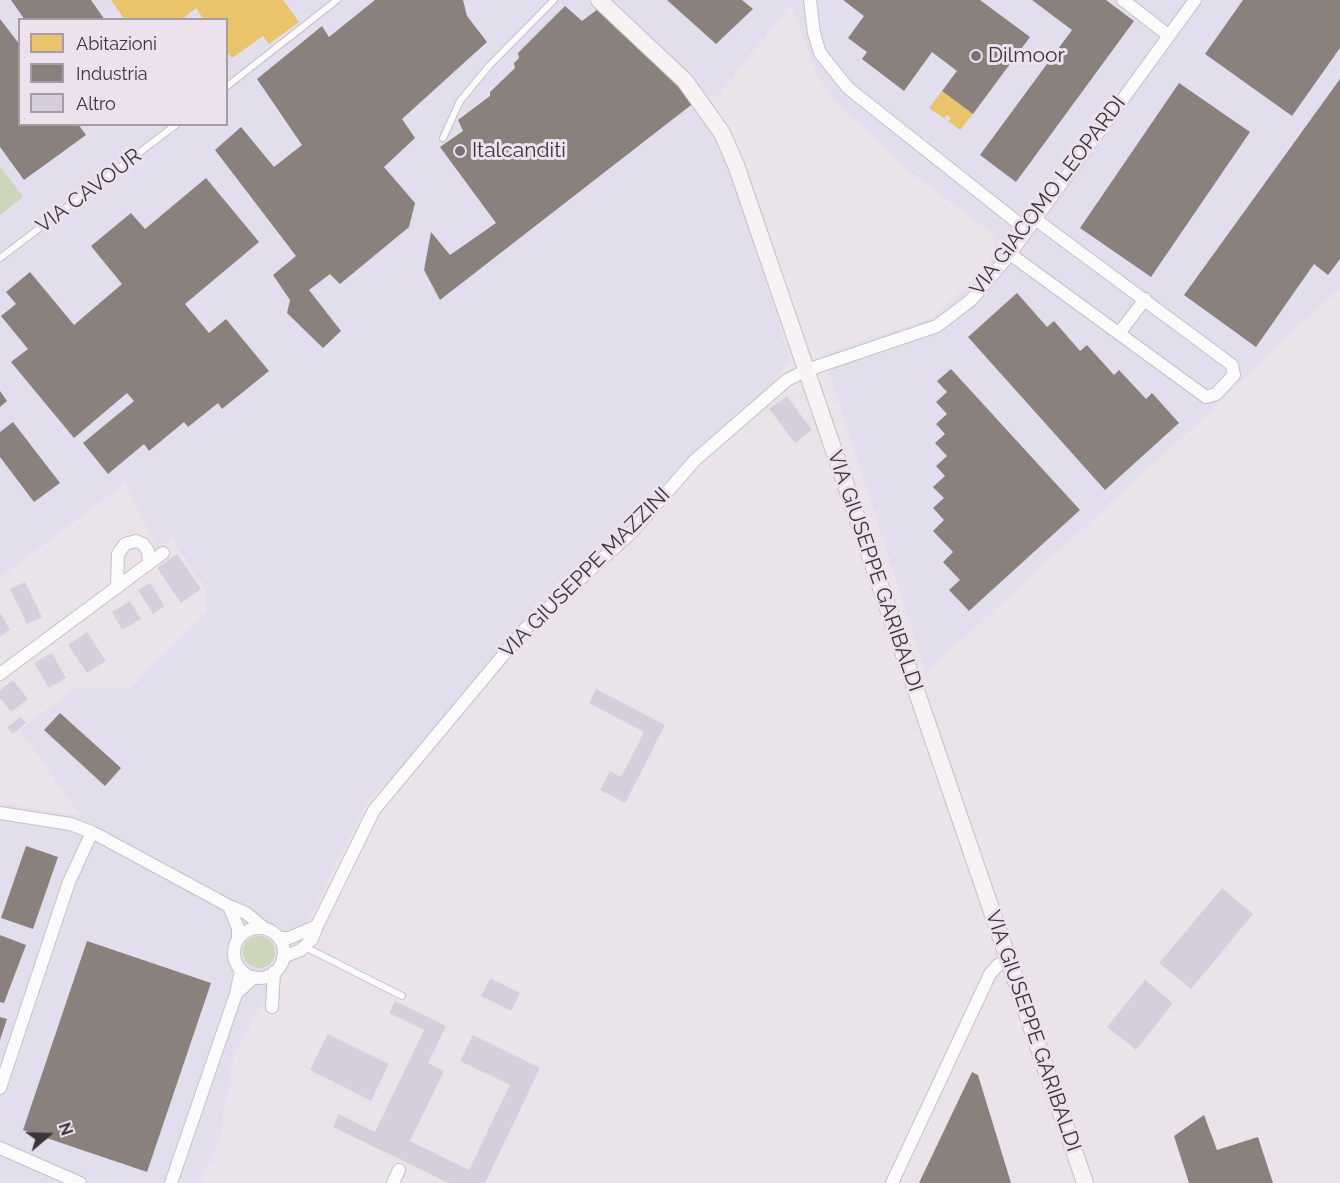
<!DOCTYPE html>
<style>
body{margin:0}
#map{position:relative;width:1340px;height:1183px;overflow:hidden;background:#eae4ea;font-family:Raleway,sans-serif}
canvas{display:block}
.legend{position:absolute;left:18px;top:18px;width:210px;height:108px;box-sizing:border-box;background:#ece1ed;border:2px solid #a59ca5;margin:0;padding:8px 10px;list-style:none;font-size:18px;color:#3a353a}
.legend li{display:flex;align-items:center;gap:12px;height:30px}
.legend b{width:30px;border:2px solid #a59ca5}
.north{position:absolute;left:18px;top:1105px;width:60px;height:60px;-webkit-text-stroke:4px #ece1ed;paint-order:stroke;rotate:71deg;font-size:16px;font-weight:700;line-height:24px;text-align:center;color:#3a353a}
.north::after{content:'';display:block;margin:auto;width:21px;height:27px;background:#3a353a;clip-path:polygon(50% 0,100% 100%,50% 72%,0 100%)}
</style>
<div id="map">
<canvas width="1340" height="1183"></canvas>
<ul class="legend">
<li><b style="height:16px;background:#e9c46a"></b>Abitazioni</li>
<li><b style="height:16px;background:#8a817c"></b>Industria</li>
<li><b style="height:16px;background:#d6cedc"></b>Altro</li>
</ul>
<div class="north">N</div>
</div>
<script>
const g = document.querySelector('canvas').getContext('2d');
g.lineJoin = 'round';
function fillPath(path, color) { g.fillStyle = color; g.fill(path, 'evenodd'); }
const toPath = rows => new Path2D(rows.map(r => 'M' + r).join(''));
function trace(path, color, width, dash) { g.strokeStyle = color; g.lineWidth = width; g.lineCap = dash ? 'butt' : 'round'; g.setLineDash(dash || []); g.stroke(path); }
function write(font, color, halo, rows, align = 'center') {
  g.font = font + ' Raleway,sans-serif'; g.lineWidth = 6; g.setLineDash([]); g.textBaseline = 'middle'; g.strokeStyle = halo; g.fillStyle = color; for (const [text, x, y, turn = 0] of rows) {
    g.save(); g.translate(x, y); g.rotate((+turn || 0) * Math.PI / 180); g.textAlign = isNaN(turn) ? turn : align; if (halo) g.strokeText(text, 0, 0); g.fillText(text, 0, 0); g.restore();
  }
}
const industrial = toPath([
 [0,0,1340,0,1340,287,1210,412,926,673,823,354,932,318,990,264,996,236,907,170,829,96,816,72,791,5,720,93,694,107,717,136,755,245,790,361,770,387,367,802,302,934,233,1056,219,1141,200,1183,0,1183,0,804,80,815,20,730,77,687,131,687,206,613,206,590,172,539,158,550,125,483,0,578],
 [20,20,226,20,226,124,20,124]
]);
const green = toPath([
 [0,166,23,197,0,215],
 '243 952a16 16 0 1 1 32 0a16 16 0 1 1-32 0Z'
]);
const homes = toPath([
 [111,0,283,0,299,22,269,44,263,36,232,58,226,50,226,20,204,20,196,8,181,20,125,20],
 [942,91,973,114,960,130,948,121,951,118,947,115,944,118,929,108]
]);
const industry = toPath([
 [11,0,91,0,105,20,25,20],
 [375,0,463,0,467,16,487,42,402,119,415,138,384,167,415,203,409,227,340,284,330,274,309,290,341,331,323,348,287,313,290,300,273,275,296,256,215,150,241,127,274,167,302,145,257,79,322,26,329,37],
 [667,0,742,0,753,9,716,44],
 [843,0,980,0,1030,37,973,114,942,91,957,71,932,52,904,91,862,59,867,52,848,38,864,16],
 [1032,0,1106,0,1134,21,1016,182,980,155,1072,30],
 [1243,0,1340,0,1340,48,1292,116,1205,54],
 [565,6,582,21,598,9,695,102,440,300,424,270,431,232,450,255,496,223,440,147,463,131,458,120,490,96,490,92,515,68,514,63,519,58,518,53],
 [0,19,20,45,20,124,78,124,86,135,24,180,0,147],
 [1340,79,1340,259,1328,275,1314,264,1256,347,1184,295],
 [1179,83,1250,132,1151,277,1080,228],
 [206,178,259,242,185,304,209,333,226,319,269,371,222,409,218,403,188,427,184,422,149,451,144,444,108,474,83,443,134,401,127,393,74,438,11,362,28,349,1,316,16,304,6,292,30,272,74,325,122,284,91,246,131,213,145,229],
 [1017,293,1047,327,1054,321,1080,351,1087,345,1114,375,1119,370,1146,399,1152,393,1179,423,1105,490,968,337],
 [951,369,1080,510,969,611,949,590,960,580,943,562,953,552,933,531,944,520,933,508,944,498,933,487,945,476,936,466,947,456,935,443,945,434,936,424,947,414,936,402,947,392,937,381],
 [0,391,7,401,0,407],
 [13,422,60,483,34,502,0,457,0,432],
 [60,713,121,768,105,786,44,730],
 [26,846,58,857,33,929,1,918],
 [0,935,26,945,4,1003,0,1002],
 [87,941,211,983,147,1172,23,1130],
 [0,1017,7,1019,0,1040],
 [972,1072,978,1075,1011,1183,919,1183],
 [1204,1115,1217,1150,1258,1137,1273,1183,1189,1183,1174,1136]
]);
const building = toPath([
 [787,396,812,430,795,443,769,409],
 [177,554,201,589,181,603,157,568],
 [25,582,42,617,27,624,10,589],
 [150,583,165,606,153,614,138,590],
 [130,601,141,619,122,630,112,612],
 [0,612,10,630,0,636],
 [87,632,106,661,87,673,68,645],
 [52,653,66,678,49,688,34,663],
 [13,680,28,699,11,712,0,698,0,690],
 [596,689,665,725,625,803,600,790,610,771,621,777,644,732,589,703],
 [21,717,26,723,13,734,7,727],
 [1222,888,1253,914,1191,989,1159,963],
 [490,978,520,993,511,1011,481,996],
 [1145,980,1173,1003,1136,1050,1107,1027],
 [395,1001,446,1026,428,1063,444,1071,410,1141,469,1170,510,1085,460,1061,473,1035,540,1068,485,1183,449,1183,333,1127,339,1114,375,1132,424,1030,389,1013],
 [328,1034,389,1064,371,1101,310,1070]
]);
const lane = toPath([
 [226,87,337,0],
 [443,138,460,101,489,66,554,0],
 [0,258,177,124],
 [305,947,402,996]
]);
const street = toPath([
 [810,0,814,33,820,53,848,88,1027,230],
 [1123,0,1168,35],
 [1010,254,1206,397,1216,394,1234,375,1232,365,1035,219],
 [1120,332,1145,299],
 [117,585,118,554,125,544,136,541,143,544,148,551,149,562],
 [0,674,163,553],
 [0,813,70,824,92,832,229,906],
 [317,926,374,810,525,629,633,531,695,460,787,380,807,370,937,326,971,300,1010,254,1195,0],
 '234 953a25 25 0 1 1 50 0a25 25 0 1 1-50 0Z',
 [238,938,238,928,229,906,246,913,264,928],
 [280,938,289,938,317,926,312,939,301,950,283,957],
 [241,970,236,994,254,977],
 [272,1007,274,972],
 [0,1088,69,882,92,832],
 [0,1148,80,1183],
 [171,1183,236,994],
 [393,1183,399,1170],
 [892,1183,990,974,998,965,1009,959]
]);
const secondary = toPath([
 [599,0,685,81,722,133,736,165,1085,1183]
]);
const markers = [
 [976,56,6,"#787278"],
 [460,151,6,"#787278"]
];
const poiNames = [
 ["Dilmoor",988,56],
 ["Italcanditi",472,151]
];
const streetNames = [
 ["VIA CAVOUR",89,191,-37],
 ["VIA GIACOMO LEOPARDI",1048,196,-53],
 ["VIA GIUSEPPE GARIBALDI",875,571,71],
 ["VIA GIUSEPPE MAZZINI",585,573,-45],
 ["VIA GIUSEPPE GARIBALDI",1033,1031,71]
];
fillPath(industrial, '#e2deed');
fillPath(green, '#cdd6ba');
fillPath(homes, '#e9c46a');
fillPath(industry, '#8a817c');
fillPath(building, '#d6cedc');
trace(lane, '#c5c1c5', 8);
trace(street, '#c5c1c5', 14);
trace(secondary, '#c5c1c5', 18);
trace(lane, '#fcfbfc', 6);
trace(street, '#fcfbfc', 12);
trace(secondary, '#f7f3f4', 16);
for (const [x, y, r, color] of markers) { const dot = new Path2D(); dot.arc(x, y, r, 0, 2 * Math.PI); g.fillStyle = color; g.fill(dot); trace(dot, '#ece1ed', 2); }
write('21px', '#3a353a', '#ece1ed', poiNames, 'left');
write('21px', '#3a353a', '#ece1ed', streetNames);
</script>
